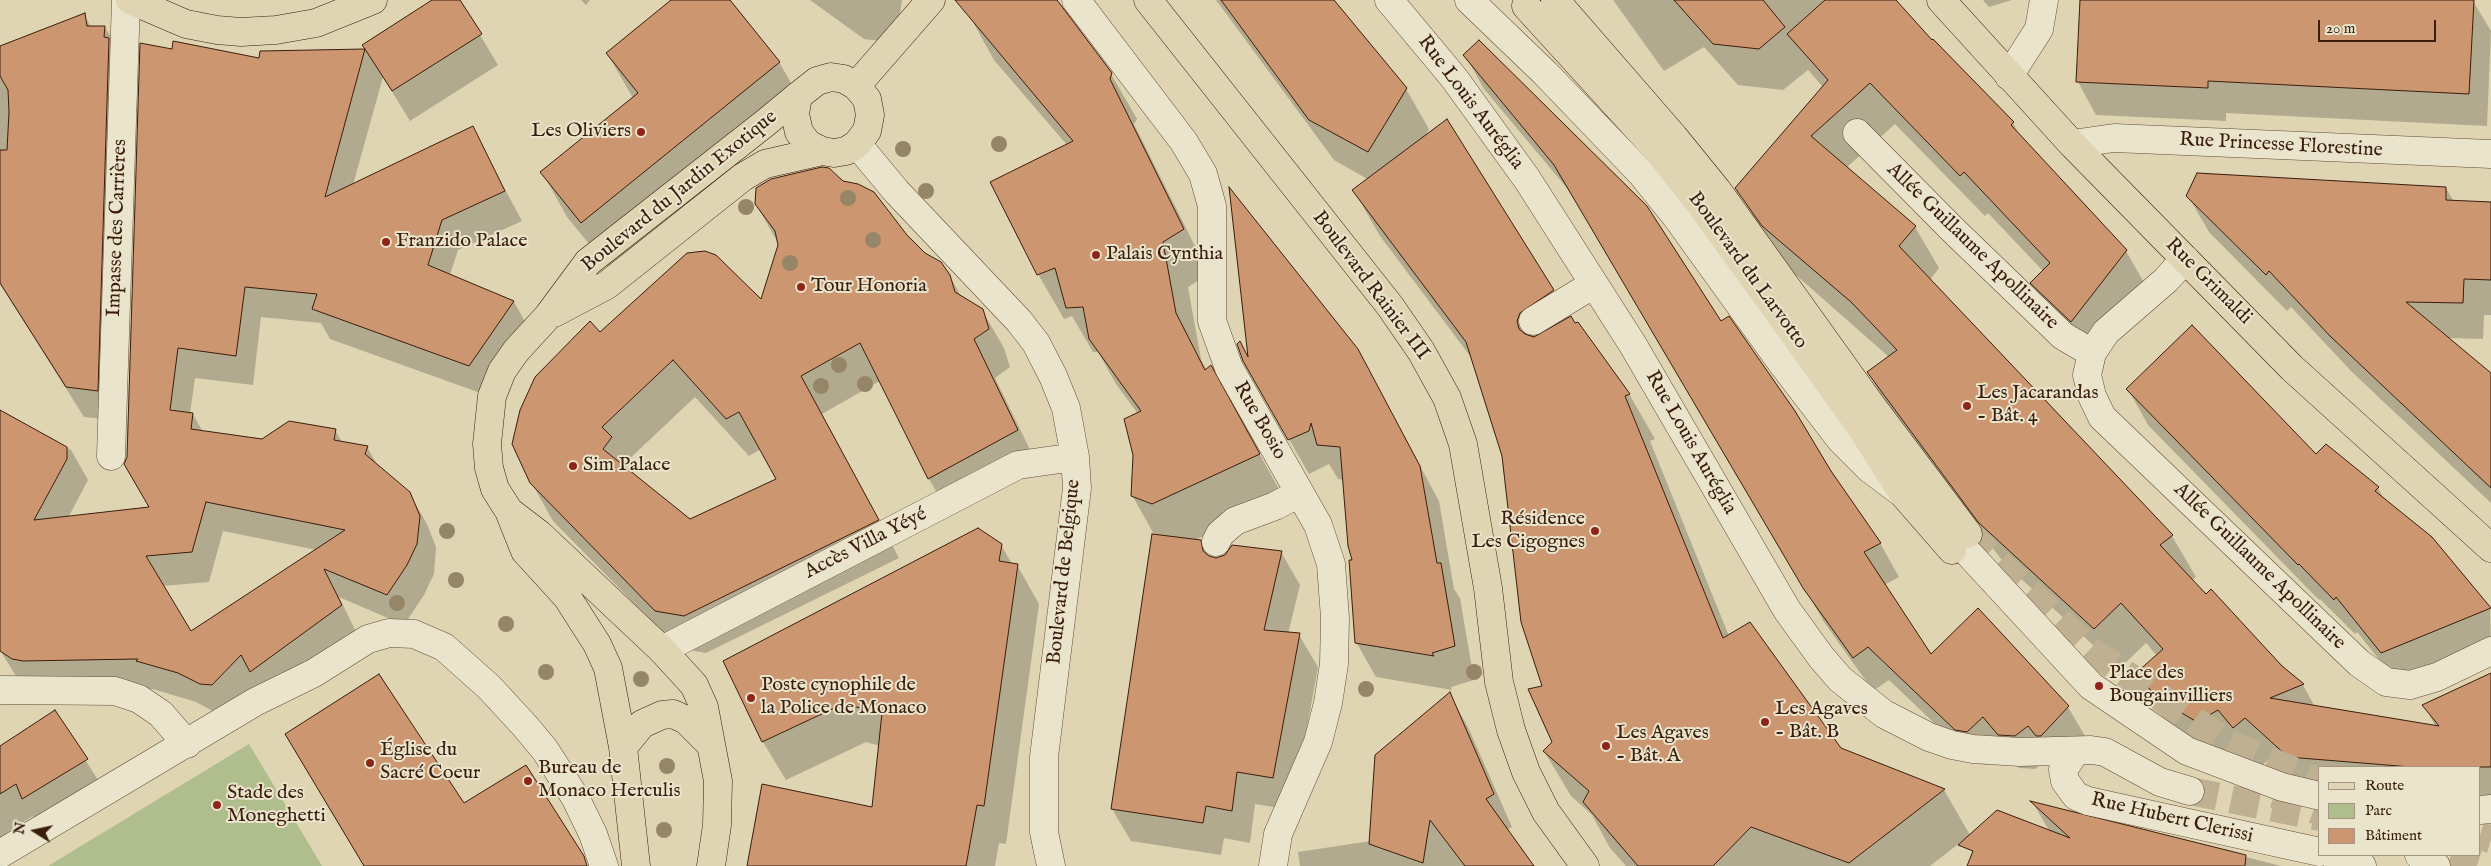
<!DOCTYPE html>
<meta charset="utf-8">
<style>
body{margin:0}
#map{position:relative;width:2491px;height:866px;overflow:hidden;background:#dfd5b2;font-family:"IM FELL English",serif}
canvas{display:block}
.legend{position:absolute;left:2318px;top:766px;width:162px;height:90px;box-sizing:border-box;background:#eae4cd;border:1px solid #a49480;margin:0;padding:6px 9px;list-style:none;font-size:15px;color:#3a1d0c}
.legend li{display:flex;align-items:center;gap:10px;height:25px}
.legend b{width:25px;border:1px solid #a49480}
.north{position:absolute;left:10px;top:806px;width:50px;height:50px;-webkit-text-stroke:4px #eae4cd;paint-order:stroke;rotate:280deg;font-size:14px;font-weight:700;line-height:20px;text-align:center;color:#3a1d0c}
.north::after{content:'';display:block;margin:auto;width:18px;height:22px;background:#3a1d0c;clip-path:polygon(50% 0,100% 100%,50% 72%,0 100%)}
.scale{position:absolute;left:2318px;top:20px;width:118px;height:22px;box-sizing:border-box;border:2px solid #3a1d0c;border-top:0;padding-left:6px;font-size:15px;line-height:18px;white-space:nowrap;color:#3a1d0c;-webkit-text-stroke:4px #eae4cd;paint-order:stroke}
</style>
<div id="map">
<canvas width="2491" height="866"></canvas>
<ul class="legend">
<li><b style="height:6px;background:#dfd5b2"></b>Route</li>
<li><b style="height:14px;background:#b0bd8d"></b>Parc</li>
<li><b style="height:14px;background:#cc9670"></b>Bâtiment</li>
</ul>
<div class="north">N</div>
<div class="scale">20 m</div>
</div>
<script>
const g = document.querySelector('canvas').getContext('2d');
g.lineJoin = 'round';
function fillPath(path, color) { g.fillStyle = color; g.fill(path, 'evenodd'); }
const toPath = rows => new Path2D(rows.map(r => 'M' + r).join(''));
function trace(path, color, width, dash) { g.strokeStyle = color; g.lineWidth = width; g.lineCap = dash ? 'butt' : 'round'; g.setLineDash(dash || []); g.stroke(path); }
function write(font, color, halo, rows, align = 'center') {
  g.font = font + ' "IM FELL English",serif'; g.lineWidth = 4; g.setLineDash([]); g.textBaseline = 'middle'; g.strokeStyle = halo; g.fillStyle = color; for (const [text, x, y, turn = 0] of rows) {
    g.save(); g.translate(x, y); g.rotate((+turn || 0) * Math.PI / 180); g.textAlign = isNaN(turn) ? turn : align; if (halo) g.strokeText(text, 0, 0); g.fillText(text, 0, 0); g.restore();
  }
}
const green = toPath([
 [249,744,322,866,48,866]
]);
const shadow = toPath([
 [434,0,459,0,498,65,410,121,383,77,353,185,472,128,522,221,458,250,450,275,514,302,531,332,486,395,330,339,321,323,261,317,253,385,195,378,190,414,193,414,203,432,262,440,335,430,342,442,367,447,379,468,409,493,427,524,436,547,434,574,424,595,404,625,339,597,358,636,268,701,259,684,229,714,218,714,196,702,153,689,41,691,19,681,0,650,0,412,71,450,88,480,68,518,151,508,128,457,174,50,260,59,261,53,367,50],
 [223,531,317,550,190,633,162,586,209,582],
 [581,0,590,0,586,5],
 [673,0,728,0,779,62,805,107,608,267,567,217,542,172,633,98,607,53],
 [810,0,902,0,900,13,881,41,864,39],
 [978,0,1056,0,1111,74,1137,119,1134,124,1209,274,1188,287,1201,359,1207,371,1211,367,1284,498,1193,541,1200,542,1209,557,1217,559,1281,552,1300,585,1288,634,1299,635,1318,667,1292,810,1255,804,1250,843,1224,838,1221,855,1131,841,1112,809,1155,536,1132,495,1138,414,1116,384,1098,352,1093,352,1072,316,1064,319,1038,274,1067,145,994,60,969,15],
 [1216,0,1332,0,1406,89,1429,129,1424,138,1553,291,1569,319,1629,394,1655,439,1650,441,1729,636,1840,749,1944,790,1970,835,1930,866,1626,866,1610,848,1592,815,1571,796,1544,751,1554,742,1503,456,1473,360,1380,236,1354,191,1369,180,1334,160],
 [1613,0,1895,0,1932,42,2013,123,2022,140,2126,251,2150,293,2095,362,2056,324,2032,283,2043,271,1988,213,1985,216,1895,124,1846,168,1915,227,1939,268,1930,280,2172,536,2196,577,2192,580,2303,685,2315,707,2436,727,2424,705,2491,674,2491,817,2480,817,2480,767,2320,767,2320,799,2313,798,2269,759,2258,769,2243,751,2221,763,2183,740,2161,715,2138,673,2157,656,2146,643,2119,669,2004,563,1892,414,1868,372,1889,357,1788,268,1761,230,1737,188,1823,87,1808,70,1783,90,1738,85,1704,47,1664,71],
 [1983,0,2012,0,1989,7],
 [2081,0,2473,1,2491,31,2487,126,2226,113,2226,121,2096,115,2078,82],
 [84,15,91,27,105,27,122,57,114,420,84,417,0,284,0,47],
 [1465,55,1720,322,1880,543,1899,577,1884,585,1931,656,1978,610,2068,707,2088,741,2048,759,2035,769,2019,768,2004,750,1987,765,1976,763,1889,680,1873,691,1824,622,1576,199,1484,89],
 [2446,188,2454,202,2491,203,2491,315,2484,315,2483,339,2447,338,2491,374,2491,503,2352,372,2291,307,2287,311,2209,232,2188,196],
 [756,204,906,236,949,275,962,298,982,310,1004,348,1010,367,995,378,1039,468,951,516,929,479,880,381,822,414,899,558,706,653,678,648,553,521,531,482,600,334,762,301,779,245],
 [695,397,749,456,761,449,778,480,690,521,631,473,625,463],
 [1357,349,1439,501,1454,589,1460,598,1474,680,1451,687,1452,690,1376,677,1356,642,1354,562,1344,480,1338,479,1329,464,1309,474,1244,361],
 [2128,389,2316,456,2378,488,2384,499,2490,608,2491,652,2402,688,2357,632,2355,634,2320,599,2319,600,2148,425],
 [1001,545,1012,564,1017,565,1039,604,1006,844,999,843,995,866,749,866,873,809,880,746,866,742,786,780,763,742,725,662],
 [1449,694,1468,727,1512,827,1507,830,1533,866,1300,866,1298,852,1371,841],
 [55,712,105,791,42,830,33,816,0,837,0,746],
 [308,772,463,804,583,857,588,866,364,866],
 [2033,803,2281,866,2037,866,2050,832]
]);
const building = toPath([
 [432,0,460,0,482,34,392,91,365,49,325,197,473,126,505,191,442,220,428,265,514,301,469,366,312,309,317,294,245,287,236,356,178,348,170,410,193,413,191,429,262,439,289,421,336,429,334,440,368,446,365,454,410,492,420,516,417,544,407,565,387,595,324,569,342,605,250,672,241,655,212,685,200,684,178,673,136,661,138,659,23,661,12,659,0,651,0,410,67,447,67,459,34,520,149,507,124,464,127,457,140,43,172,49,173,41,259,58,260,51,365,49,362,45,432,0],
 [206,502,345,530,191,631,146,556,192,552,206,502],
 [671,0,730,0,780,62,581,223,540,172,638,93,606,53,671,0],
 [955,0,1057,0,1112,73,1110,79,1184,229,1163,242,1176,313,1205,370,1211,365,1260,454,1152,504,1131,496,1133,455,1124,419,1141,411,1089,339,1083,307,1066,308,1055,268,1037,275,990,182,1073,141,955,0],
 [1221,0,1334,0,1407,88,1368,152,1309,120,1221,0],
 [1674,0,1763,0,1785,27,1759,49,1713,44,1674,0],
 [1825,0,1896,0,1932,40,1933,39,2014,122,2011,125,2127,250,2071,322,2030,283,2050,263,1964,172,1960,176,1870,83,1811,136,1916,226,1899,246,2173,535,2160,545,2206,594,2211,589,2282,666,2304,684,2270,698,2439,726,2422,705,2491,673,2491,767,2411,767,2288,757,2245,718,2233,728,2218,710,2197,722,2158,699,2136,673,2163,649,2121,603,2094,629,1978,522,1867,372,1897,350,1851,302,1762,226,1735,188,1828,80,1787,34,1825,0],
 [2080,0,2474,0,2469,94,2208,81,2208,88,2076,82,2080,0],
 [85,13,87,26,105,26,104,37,109,38,98,391,66,387,0,283,0,150,7,150,9,112,8,90,0,76,0,46,85,13],
 [1479,40,1647,206,1721,321,1729,316,1795,411,1831,471,1881,543,1864,552,1931,654,1978,608,2069,706,2041,736,2036,736,2028,726,2015,736,1998,735,1983,717,1967,732,1955,730,1868,647,1853,658,1803,588,1554,165,1463,55,1479,40],
 [1447,119,1554,290,1520,313,1517,321,1519,329,1525,334,1534,337,1571,316,1575,323,1578,322,1630,394,1625,396,1723,638,1750,622,1841,748,1945,789,1849,863,1751,827,1713,866,1638,866,1583,802,1589,791,1543,751,1552,742,1528,689,1542,686,1521,622,1502,456,1466,342,1352,190,1447,119],
 [822,167,829,168,843,181,858,184,874,192,907,235,925,253,941,262,950,275,955,292,983,309,989,329,974,339,1018,430,928,479,860,343,801,376,879,520,684,616,655,611,530,483,512,444,520,410,535,377,590,321,600,332,687,253,705,251,716,255,761,299,778,245,775,231,755,204,756,188,771,179,822,167],
 [673,360,726,419,739,412,776,479,690,519,603,449,612,437,602,427,673,360],
 [2197,173,2446,187,2446,200,2491,202,2491,280,2464,279,2463,303,2406,302,2491,373,2491,488,2330,336,2269,271,2266,275,2186,196,2197,173],
 [1229,187,1358,349,1420,466,1437,563,1441,563,1455,646,1432,653,1434,656,1355,643,1349,560,1352,560,1348,546,1340,447,1317,445,1311,423,1309,431,1288,440,1243,361,1237,344,1240,341,1248,357,1229,187],
 [2192,325,2316,454,2326,444,2379,487,2375,491,2432,537,2491,608,2381,653,2336,597,2334,600,2299,564,2298,565,2126,389,2192,325],
 [978,528,1002,544,999,561,1018,564,984,806,977,805,966,866,747,866,762,784,872,807,882,713,843,704,762,742,723,661,978,528],
 [1152,534,1201,540,1203,551,1209,556,1216,558,1225,555,1232,545,1282,551,1264,630,1300,633,1273,778,1237,772,1232,811,1206,806,1203,823,1111,809,1152,534],
 [379,674,464,803,526,765,584,856,587,866,364,866,285,734,379,674],
 [1450,692,1494,794,1486,799,1534,866,1465,866,1430,820,1423,863,1369,844,1375,755,1450,692],
 [55,710,88,759,22,799,16,784,0,794,0,746,55,710],
 [2030,801,2246,855,2245,866,1967,866,1973,851,1958,845,1997,810,2070,838,2030,801]
]);
const minorTunnel = toPath([
 [2190,791,2320,817]
]);
const majorTunnel = toPath([
 [1968,534,2090,650,2229,744,2320,782],
 [2275,794,2320,812],
 [2480,836,2491,839],
 [2451,855,2485,866]
]);
const minor = toPath([
 [1076,0,1184,142,1203,174,1212,206,1212,321,1229,368,1318,525,1331,564,1335,618,1334,664,1328,703,1318,742,1278,834,1273,866],
 [1389,0,1454,78,1527,179,1633,345,1787,610,1821,657,1840,679,1884,714,1929,737,1952,745,1973,749,2020,752,2091,750,2105,752,2160,782,2190,791],
 [1469,0,1545,73,1641,173,1678,219,1784,366,1840,439,1870,469,1902,493],
 [2009,76,2039,29,2044,0],
 [1857,133,1953,230,2063,336,2092,353],
 [857,144,896,191,1019,321,1036,343,1053,376,1066,408,1075,457,1077,488,1044,757,1044,832,1051,866],
 [2072,144,2114,138,2491,154],
 [2185,259,2166,280,2106,332,2092,353,2087,375,2092,396,2102,417,2359,663,2386,682,2410,685,2437,677,2491,651],
 [1533,321,1594,284],
 [111,456,126,0],
 [1216,542,1220,534,1235,521,1275,506,1300,493],
 [1970,555,2091,686,2187,751,2282,787,2320,796],
 [662,650,1018,465,1075,457],
 [0,690,115,691,139,699,161,714,187,744],
 [2076,751,2063,770,2065,781,2076,796,2088,801,2320,852],
 [2480,810,2491,809],
 [0,854,255,702,314,673,368,639,389,633,414,634,444,647,489,687,525,726,545,750,575,797,593,834,604,866],
 [2333,855,2362,866],
 [2419,855,2436,866]
]);
const major = toPath([
 [130,0,186,24,217,30,241,32,276,30,316,23,373,0],
 [1148,0,1390,306,1421,351,1447,398,1463,444,1488,588,1499,682,1511,730,1526,772,1546,812,1585,866],
 [1555,0,1674,137,1717,190,1871,405,1968,534],
 [1941,0,2072,144,2292,368,2491,548],
 [1526,6,1660,153,1701,205,1856,420,1904,495,1952,550],
 [856,86,931,0],
 [554,313,607,285,743,177,765,164,822,151],
 [509,511,539,534,662,650,694,685,704,707,718,781,717,825,711,866],
 [623,747,642,724,662,715,673,714,686,720,711,745],
 [636,866,623,747,608,668,597,644,567,597,525,551,509,511,495,489,489,468,487,444,492,396,502,371,516,351,548,316,588,262,764,124,798,96,817,81,831,77,844,79,856,86,867,99,870,115,867,131,857,144,846,151,834,153,822,151,808,144,799,132,795,114,798,96]
]);
const trees = [
 [999,144],
 [903,149],
 [926,191],
 [848,198],
 [746,207],
 [873,240],
 [790,263],
 [839,365],
 [865,384],
 [821,386],
 [447,531],
 [456,580],
 [397,603],
 [506,624],
 [546,672],
 [1474,672],
 [641,679],
 [1366,689],
 [667,766],
 [664,830]
];
const markers = [
 [641,132,5,"#8f2418"],
 [386,242,5,"#8f2418"],
 [1096,255,5,"#8f2418"],
 [801,287,5,"#8f2418"],
 [1967,406,5,"#8f2418"],
 [573,466,5,"#8f2418"],
 [1595,531,5,"#8f2418"],
 [2099,686,5,"#8f2418"],
 [751,698,5,"#8f2418"],
 [1765,722,5,"#8f2418"],
 [1606,746,5,"#8f2418"],
 [370,763,5,"#8f2418"],
 [528,781,5,"#8f2418"],
 [217,805,5,"#8f2418"]
];
const streetNames = [
 ["Rue Louis Auréglia",1470,103,53],
 ["Rue Princesse Florestine",2281,146,3],
 ["Boulevard du Jardin Exotique",680,192,-39],
 ["Impasse des Carrières",118,228,-88],
 ["Allée Guillaume Apollinaire",1972,247,44],
 ["Boulevard du Larvotto",1747,271,54],
 ["Rue Grimaldi",2208,282,45],
 ["Boulevard Rainier III",1370,286,53],
 ["Rue Bosio",1259,421,60],
 ["Rue Louis Auréglia",1690,443,60],
 ["Accès Villa Yéyé",866,544,-27],
 ["Allée Guillaume Apollinaire",2259,567,44],
 ["Boulevard de Belgique",1065,572,-84],
 ["Rue Hubert Clerissi",2172,819,13]
];
const poiNames = [
 ["Les Oliviers",631,132,"right"],
 ["Franzido Palace",396,242],
 ["Palais Cynthia",1106,255],
 ["Tour Honoria",811,287],
 ["Les Jacarandas",1977,394],
 ["- Bât. 4",1977,417],
 ["Sim Palace",583,466],
 ["Résidence",1585,520,"right"],
 ["Les Cigognes",1585,543,"right"],
 ["Place des",2109,674],
 ["Bougainvilliers",2109,697],
 ["Poste cynophile de",761,686],
 ["la Police de Monaco",761,709],
 ["Les Agaves",1775,710],
 ["- Bât. B",1775,733],
 ["Les Agaves",1616,734],
 ["- Bât. A",1616,757],
 ["Église du",380,751],
 ["Sacré Coeur",380,774],
 ["Bureau de",538,769],
 ["Monaco Herculis",538,792],
 ["Stade des",227,794],
 ["Moneghetti",227,817]
];
fillPath(green, '#b0bd8d');
fillPath(shadow, '#0003');
fillPath(building, '#cc9670');
trace(building, '#3a1d0c', 1);
trace(minorTunnel, '#beb091', 28, [28, 14]);
trace(majorTunnel, '#beb091', 28, [28, 14]);
trace(minor, '#634b36', 29);
trace(major, '#3a1d0c', 29);
trace(minor, '#eae4cd', 28);
trace(major, '#dfd5b2', 28);
g.fillStyle = '#958668';
for (const [x, y] of trees) { g.beginPath(); g.arc(x, y, 8, 0, 2 * Math.PI); g.fill(); }
for (const [x, y, r, color] of markers) { const dot = new Path2D(); dot.arc(x, y, r, 0, 2 * Math.PI); g.fillStyle = color; g.fill(dot); trace(dot, '#eae4cd', 2); }
write('20px', '#3a1d0c', '#eae4cd', streetNames);
write('20px', '#3a1d0c', '#eae4cd', poiNames, 'left');
</script>
